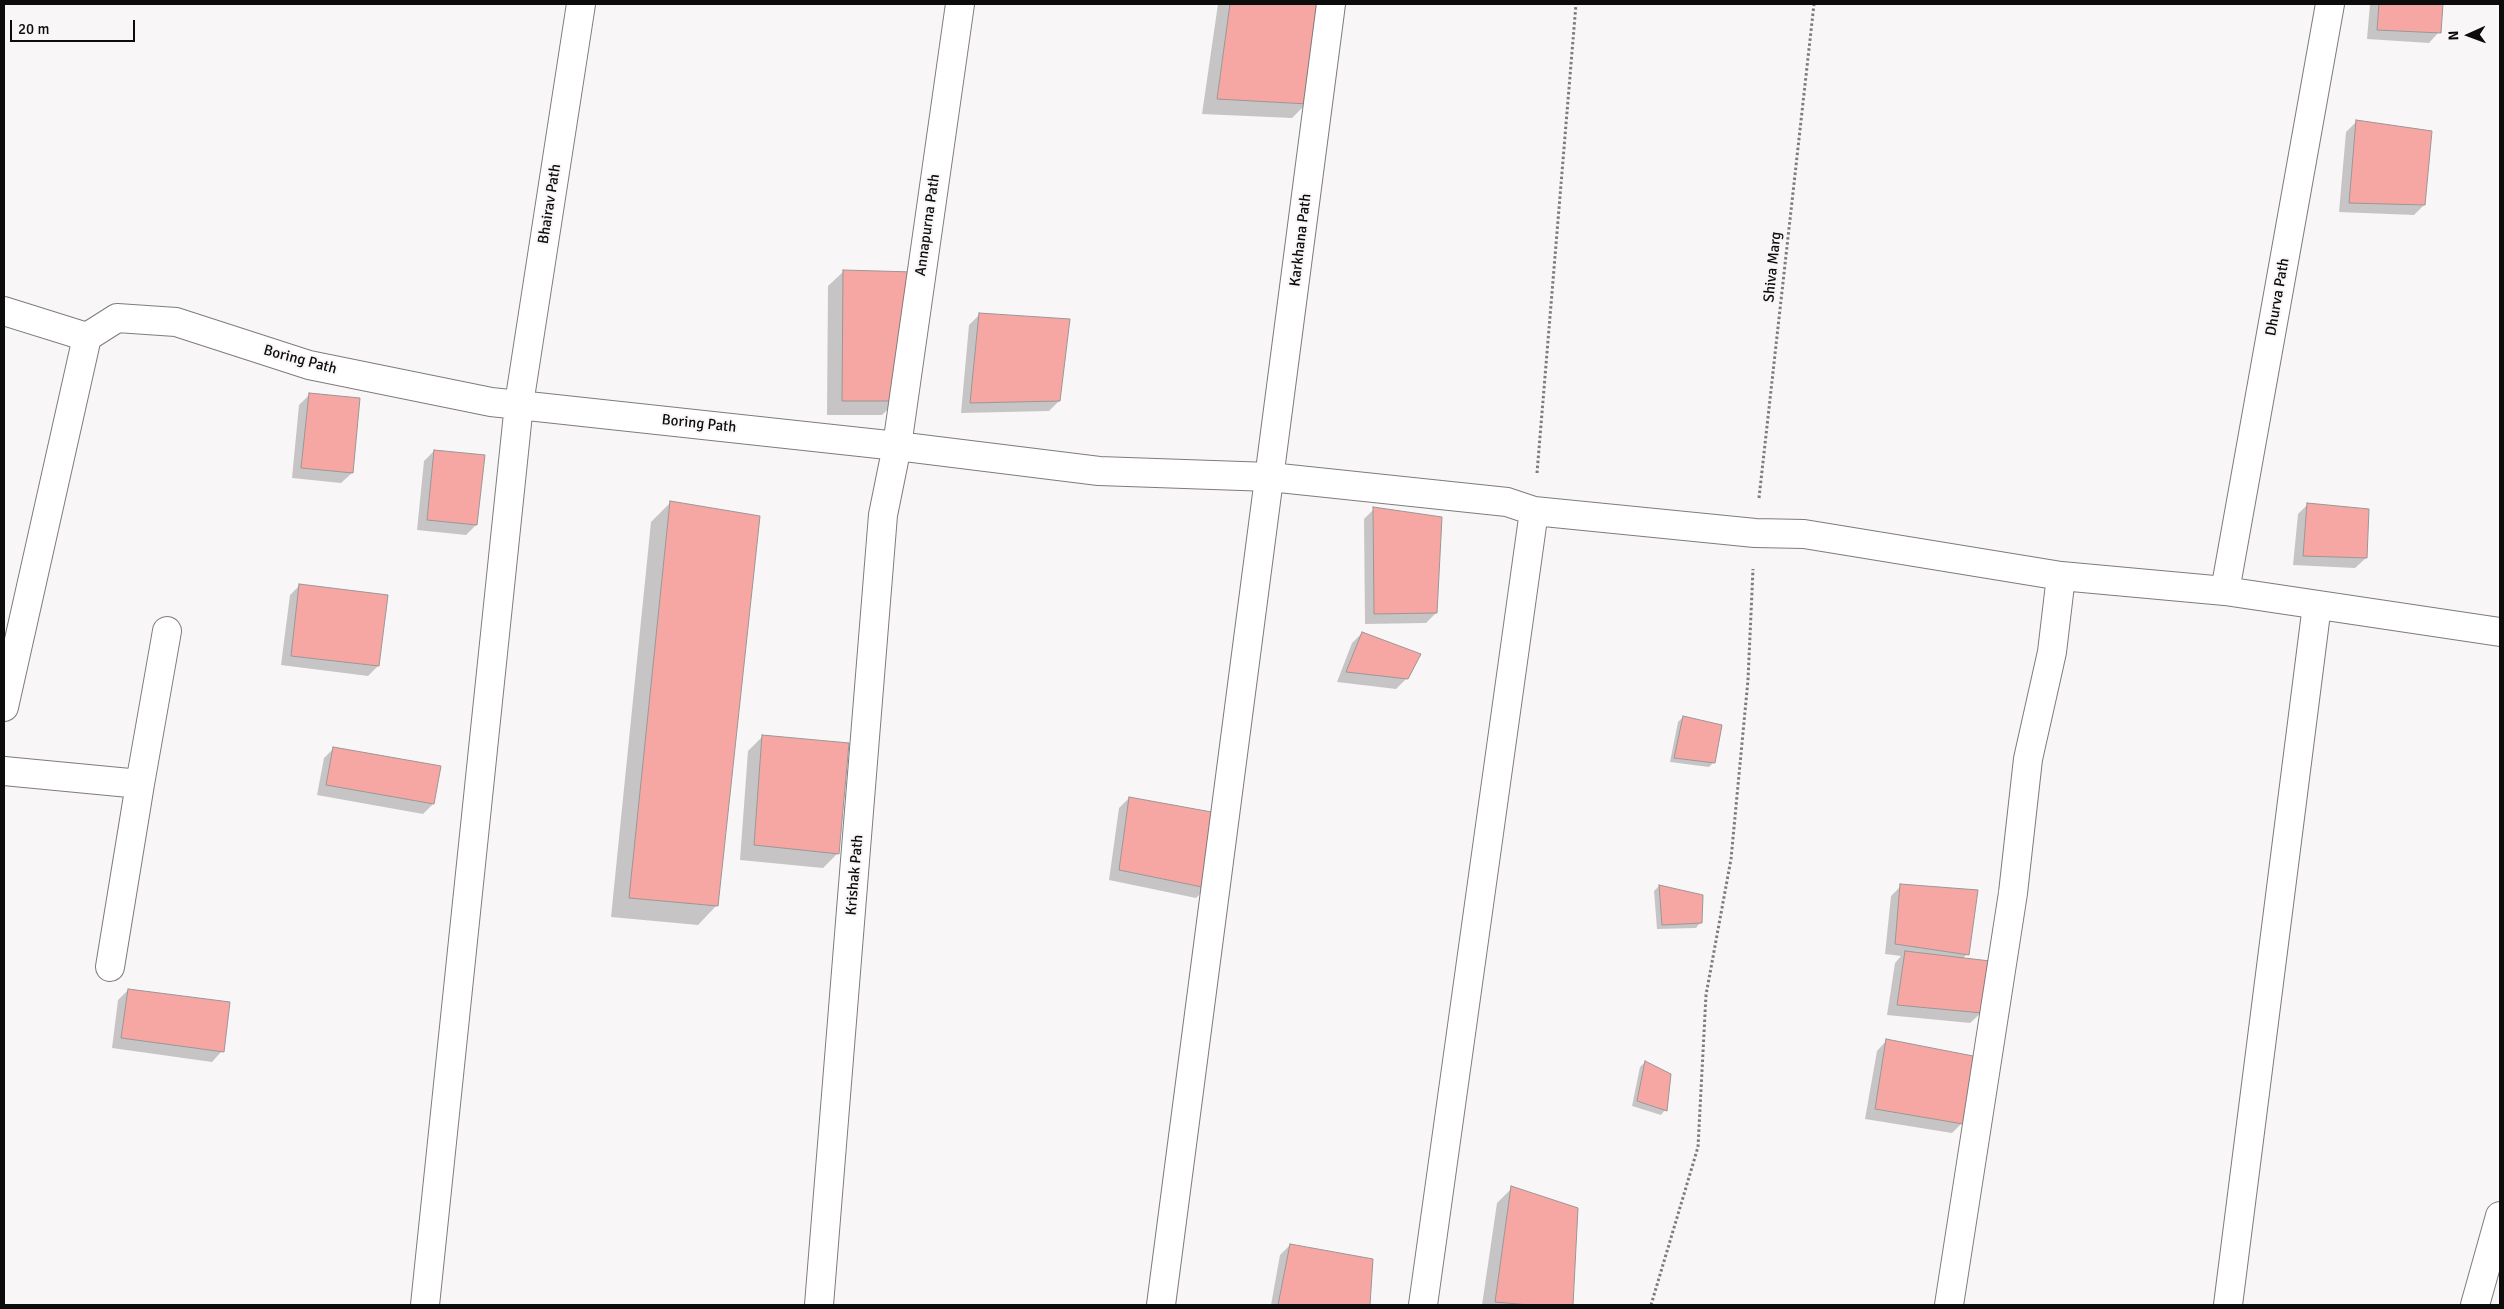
<!DOCTYPE html>
<style>
body{margin:0}
#map{position:relative;width:2504px;height:1309px;overflow:hidden;background:#f9f6f7;font-family:Signika,sans-serif}
canvas{display:block}
.frame{position:absolute;inset:0;border:5px solid #0d0c0c;pointer-events:none}
.north{position:absolute;left:2444px;top:10px;width:50px;height:50px;-webkit-text-stroke:4px #f9f6f7;paint-order:stroke;rotate:268deg;font-size:14px;font-weight:700;line-height:20px;text-align:center;color:#0d0c0c}
.north::after{content:'';display:block;margin:auto;width:18px;height:22px;background:#0d0c0c;clip-path:polygon(50% 0,100% 100%,50% 72%,0 100%)}
.scale{position:absolute;left:10px;top:20px;width:125px;height:22px;box-sizing:border-box;border:2px solid #0d0c0c;border-top:0;padding-left:6px;font-size:15px;line-height:18px;white-space:nowrap;color:#0d0c0c;-webkit-text-stroke:4px #f9f6f7;paint-order:stroke}
</style>
<div id="map">
<canvas width="2504" height="1309"></canvas>
<div class="frame"></div>
<div class="north">N</div>
<div class="scale">20 m</div>
</div>
<script>
const g = document.querySelector('canvas').getContext('2d');
g.lineJoin = 'round';
function fillPath(path, color) { g.fillStyle = color; g.fill(path, 'evenodd'); }
const toPath = rows => new Path2D(rows.map(r => 'M' + r).join(''));
function trace(path, color, width, dash) { g.strokeStyle = color; g.lineWidth = width; g.lineCap = dash ? 'butt' : 'round'; g.setLineDash(dash || []); g.stroke(path); }
function write(font, color, halo, rows, align = 'center') {
  g.font = font + ' Signika,sans-serif'; g.lineWidth = 4; g.setLineDash([]); g.textBaseline = 'middle'; g.strokeStyle = halo; g.fillStyle = color; for (const [text, x, y, turn = 0] of rows) {
    g.save(); g.translate(x, y); g.rotate((+turn || 0) * Math.PI / 180); g.textAlign = isNaN(turn) ? turn : align; if (halo) g.strokeText(text, 0, 0); g.fillText(text, 0, 0); g.restore();
  }
}
const shadow = toPath([
 [1218,4,1318,4,1307,103,1292,118,1202,114],
 [2370,4,2442,4,2439,32,2429,43,2367,39],
 [2356,122,2424,205,2414,215,2339,212,2346,132],
 [844,271,898,400,882,415,827,415,828,286],
 [979,315,1059,401,1049,411,961,413,969,325],
 [309,395,352,473,341,483,292,478,299,405],
 [434,451,476,525,466,535,417,530,424,461],
 [671,502,717,905,698,925,611,917,651,522],
 [2308,504,2366,558,2355,568,2293,565,2298,514],
 [1374,509,1436,613,1426,623,1365,624,1364,519],
 [300,585,378,666,368,676,281,665,290,595],
 [1362,633,1407,678,1396,689,1337,682,1352,643],
 [1683,717,1714,762,1709,767,1670,762,1678,722],
 [763,736,838,853,823,868,740,860,748,751],
 [334,748,433,804,423,814,317,795,324,758],
 [1129,798,1206,888,1196,898,1109,880,1119,808],
 [1659,886,1700,923,1696,928,1657,929,1654,891],
 [1901,886,1967,954,1962,959,1981,1013,1970,1023,1887,1015,1895,963,1901,956,1885,954,1891,896],
 [128,990,222,1051,212,1062,112,1048,118,1000],
 [1887,1040,1962,1123,1952,1133,1865,1119,1877,1051],
 [1645,1062,1665,1110,1661,1115,1632,1106,1640,1067],
 [1512,1188,1577,1209,1572,1305,1482,1305,1497,1203],
 [1290,1245,1372,1260,1369,1305,1271,1305,1280,1255]
]);
const building = toPath([
 [1230,4,1319,4,1308,104,1217,99,1230,4],
 [2379,4,2443,4,2441,33,2377,30,2379,4],
 [2356,120,2432,131,2425,205,2349,203,2356,120],
 [843,270,913,272,899,401,842,401,843,270],
 [979,313,1070,319,1060,401,970,403,979,313],
 [309,393,360,398,353,473,301,468,309,393],
 [434,450,485,455,477,525,427,520,434,450],
 [670,501,760,516,718,906,629,898,670,501],
 [2307,503,2369,509,2367,558,2303,556,2307,503],
 [1373,507,1442,517,1437,613,1374,614,1373,507],
 [299,584,388,595,379,666,291,656,299,584],
 [1362,632,1421,654,1408,679,1346,672,1362,632],
 [1683,716,1722,725,1715,763,1674,758,1683,716],
 [762,735,849,743,839,854,754,845,762,735],
 [333,747,441,766,434,804,326,785,333,747],
 [1129,797,1217,813,1207,888,1119,870,1129,797],
 [1900,884,1978,890,1969,955,1895,944,1900,884],
 [1659,885,1703,895,1702,923,1662,925,1659,885],
 [1905,951,1990,961,1982,1013,1897,1005,1905,951],
 [128,989,230,1002,224,1052,121,1038,128,989],
 [1886,1039,1978,1057,1963,1124,1875,1109,1886,1039],
 [1645,1061,1671,1074,1667,1111,1637,1101,1645,1061],
 [1511,1186,1578,1208,1573,1305,1530,1305,1495,1302,1511,1186],
 [1290,1244,1373,1259,1370,1305,1278,1305,1290,1244]
]);
const path = toPath([
 [1537,473,1576,4],
 [1759,498,1814,4],
 [1651,1305,1698,1147,1706,995,1731,859,1748,680,1753,569]
]);
const minor = toPath([
 [4,311,87,337],
 [2225,591,2330,4],
 [4,707,87,337,117,318,176,322,309,365,491,402,897,446,1099,471,1270,477,1507,502,1534,511,1755,533,1804,534,2061,576,2225,591,2500,632],
 [4,771,140,784,110,967],
 [140,784,167,631],
 [425,1305,519,404,581,4],
 [819,1305,883,515,897,446,960,4],
 [1161,1305,1331,4],
 [1423,1305,1534,511],
 [1949,1305,2013,893,2028,759,2052,652,2061,576],
 [2228,1305,2317,605],
 [2475,1305,2500,1216]
]);
const streetNames = [
 ["Bhairav Path",550,204,-81],
 ["Annapurna Path",928,225,-82],
 ["Karkhana Path",1301,240,-83],
 ["Shiva Marg",1773,267,-84],
 ["Dhurva Path",2278,297,-80],
 ["Boring Path",300,360,15],
 ["Boring Path",699,424,6],
 ["Krishak Path",855,875,-85]
];
fillPath(shadow, '#0003');
fillPath(building, '#f6a7a3');
trace(building, '#9a9696', 1);
trace(minor, '#7f7b7d', 30);
trace(path, '#7d7b7b', 3, [2.5, 2.5]);
trace(minor, '#fff', 28);
write('15px', '#0d0c0c', '#f9f6f7', streetNames);
</script>
